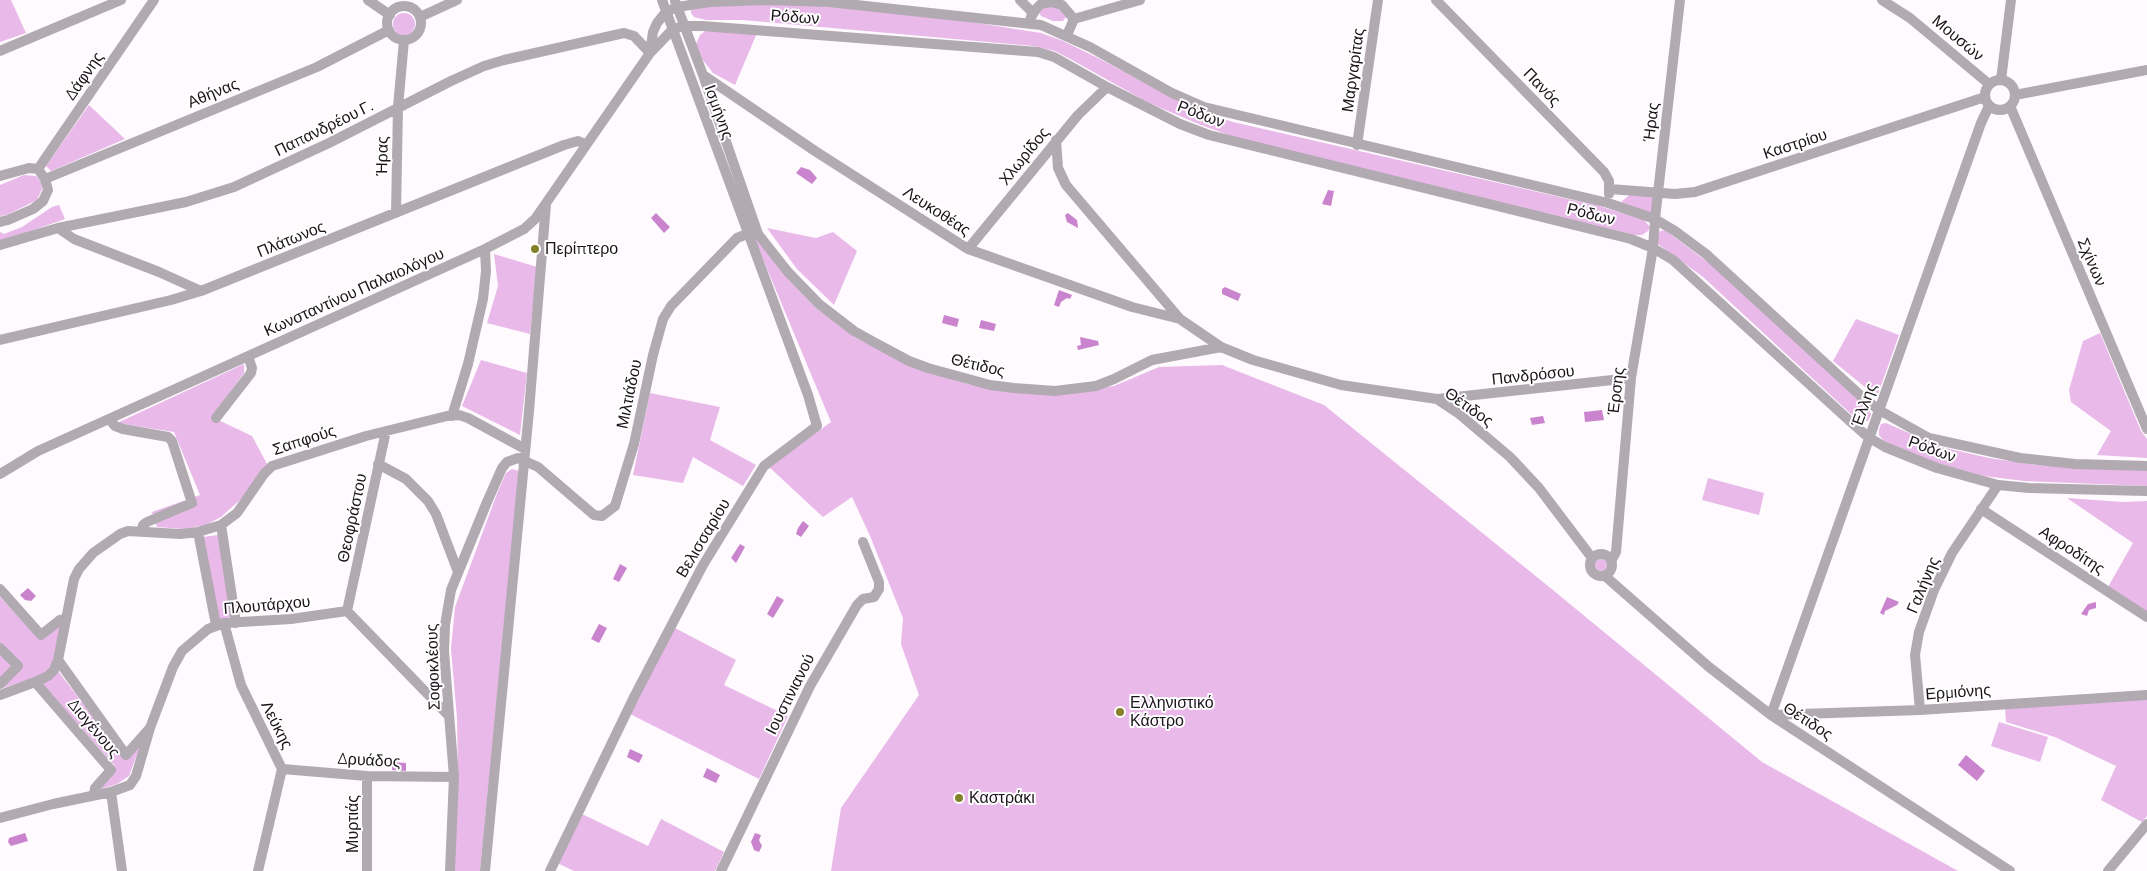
<!DOCTYPE html>
<meta charset="utf-8">
<style>
body{margin:0}
canvas{display:block;background:#fefafe}
</style>
<canvas width="2147" height="871"></canvas>
<script>
const g = document.querySelector('canvas').getContext('2d');
g.lineJoin = 'round';
function fillPath(path, color) { g.fillStyle = color; g.fill(path, 'evenodd'); }
const toPath = rows => new Path2D(rows.map(r => 'M' + r).join(''));
function trace(path, color, width, dash) { g.strokeStyle = color; g.lineWidth = width; g.lineCap = dash ? 'butt' : 'round'; g.setLineDash(dash || []); g.stroke(path); }
function write(font, color, halo, rows, align = 'center') {
  g.font = font + ' Barlow,sans-serif'; g.lineWidth = 4; g.setLineDash([]); g.textBaseline = 'middle'; g.strokeStyle = halo; g.fillStyle = color; for (const [text, x, y, turn = 0] of rows) {
    g.save(); g.translate(x, y); g.rotate((+turn || 0) * Math.PI / 180); g.textAlign = isNaN(turn) ? turn : align; if (halo) g.strokeText(text, 0, 0); g.fillText(text, 0, 0); g.restore();
  }
}
const green = toPath([
 [0,0,11,0,26,33,0,42],
 [789,4,835,7,952,19,1041,33,1063,41,1100,59,1194,109,1233,122,1599,206,1644,220,1650,227,1648,231,1642,235,1635,235,1245,141,1201,125,1149,103,1072,60,1055,51,1033,46,743,20,706,20,694,17,691,13,691,10,695,7],
 [1048,5,1056,7,1064,13,1066,17,1063,21,1053,21,1041,16,1039,12],
 '393 24a11 11 0 1 1 22 0a11 11 0 1 1-22 0Z',
 [708,29,757,33,735,85,713,73,702,59,696,44,700,35],
 [89,105,125,139,51,171,46,166],
 [24,175,36,176,41,182,42,189,37,200,7,215,0,216,0,185],
 [1632,193,1654,196,1652,215,1621,202],
 [59,205,65,219,0,242,0,232,4,234,22,227,52,207],
 [767,228,816,238,833,232,857,251,834,305,797,269],
 [1665,230,1710,264,1869,408,1871,415,1868,421,1860,420,1851,414,1703,277,1658,244,1657,238,1660,231],
 [761,239,788,279,816,308,858,339,928,371,967,384,1059,395,1114,386,1159,367,1222,365,1324,405,1548,586,1762,762,1958,871,831,871,841,808,919,695,901,644,903,618,870,536,852,497,823,517,769,467,831,422,755,240],
 [494,254,537,267,530,334,487,323,498,286],
 [1856,319,1899,335,1877,397,1833,361],
 [2100,333,2141,431,2147,439,2147,458,2097,455,2111,431,2071,402,2069,390,2083,341],
 [481,360,527,373,520,435,462,406],
 [244,364,244,373,212,417,252,436,267,464,242,498,221,517,206,525,184,529,157,527,152,512,200,495,174,432,117,423],
 [650,393,720,407,710,440,756,465,743,486,693,457,683,483,633,475],
 [1886,423,1941,447,1989,458,2035,465,2147,470,2147,486,2024,481,1984,476,1935,463,1886,443,1879,435,1879,430,1881,424],
 [512,469,519,471,480,871,454,871,458,778,457,718,451,649,455,607,498,491,506,473],
 [1708,478,1764,493,1759,515,1702,500],
 [2067,498,2123,502,2147,501,2147,612,2108,587,2133,543],
 [218,535,231,617,218,620,203,537],
 '1595 565a6 6 0 1 1 12 0a6 6 0 1 1-12 0Z',
 [0,597,37,637,44,639,61,624,58,671,126,760,140,746,129,776,117,784,101,789,115,766,36,677,0,689],
 [673,627,736,660,724,685,788,716,759,779,630,714],
 [2147,698,2147,816,2142,822,2101,800,2116,766,2055,737,2006,722,2005,707],
 [1999,722,2048,737,2040,762,1991,746],
 [582,814,648,846,661,819,724,852,715,871,574,871,557,863]
]);
const water = toPath([
 [801,167,810,170,817,178,812,184,796,173],
 [1328,190,1334,191,1331,206,1322,204],
 [656,213,670,227,664,233,651,218],
 [1068,213,1077,220,1078,228,1067,222,1065,215],
 [1225,287,1241,294,1238,301,1222,294,1222,289],
 [1059,290,1072,295,1070,299,1067,298,1061,302,1059,307,1054,305],
 [944,315,959,319,957,327,942,323],
 [981,320,996,324,994,331,979,328],
 [1080,337,1098,341,1099,345,1078,350,1077,346,1081,345],
 [1602,410,1604,420,1585,422,1584,412],
 [1543,416,1545,423,1532,425,1530,418],
 [803,521,809,526,801,537,796,534,798,528],
 [740,544,745,547,736,563,731,558],
 [620,564,627,568,619,582,613,579],
 [28,588,36,596,31,601,25,600,20,595],
 [777,596,784,600,773,618,767,614],
 [1887,597,1899,602,1897,605,1885,611,1884,615,1880,613],
 [2096,602,2096,608,2089,610,2087,616,2081,614,2088,604],
 [599,624,607,628,599,643,591,639],
 [630,749,643,755,639,763,627,757],
 [1966,755,1985,771,1977,781,1958,765],
 [392,762,406,763,406,771,392,770],
 [707,768,720,775,716,783,703,777],
 [25,833,28,841,11,846,8,842,9,838],
 [755,833,761,835,759,840,762,846,759,852,754,850,751,842]
]);
const minor = toPath([
 [368,0,390,15],
 [1020,0,1033,13],
 [1436,0,1604,172,1609,181,1609,194],
 [1882,0,1910,18,1989,84],
 [675,1,703,75,758,234],
 '387 23a17 17 0 1 1 34 0a17 17 0 1 1-34 0Z',
 [420,17,457,0],
 [1030,24,1031,17,1036,9,1041,4,1051,2,1062,5,1074,19],
 [1067,35,1074,19,1140,0],
 [0,51,121,0],
 [650,53,653,32,657,23,666,12,677,7,710,2,767,0,829,2,1041,25,1090,47,1172,93,1204,107,1608,203,1655,219,1675,231,1706,254,1861,396,1879,410,1929,438,2020,458,2075,464,2147,466],
 [703,75,815,151,968,249,1132,307,1180,319],
 [2001,80,2011,0],
 '1985 95a15 15 0 1 1 30 0a15 15 0 1 1-30 0Z',
 [2015,95,2147,70],
 [1989,106,1981,123,1771,715,1920,710,2147,695],
 [2010,106,2147,429],
 [1056,140,1058,168,1066,185,1180,319,1221,347,1253,360,1341,385,1437,399,1458,413,1510,457,1539,488,1592,558],
 [1357,145,1378,0],
 [38,169,154,0],
 [0,176,29,168,38,169,45,179,48,190,43,201,33,209,8,220,0,222],
 [45,179,317,67,389,30],
 [1610,189,1675,194,1695,192,1985,97],
 [396,213,398,107,404,40],
 [58,228,74,239,159,272,201,291],
 [0,245,58,228,186,202,234,187,329,143,451,81,484,66,504,60,624,33,634,36,650,53],
 [968,249,1078,115,1107,87],
 [0,340,171,300,201,291,564,145,578,141,585,144],
 [1437,399,1631,378],
 [452,416,468,364,483,299,486,271,485,249],
 [216,418,251,373,252,368,248,356],
 [109,419,115,426,123,429,168,437,172,441,192,503,147,522,143,525,142,531],
 [378,464,406,479,428,501,436,514,458,572],
 [0,474,38,451,485,249,524,229,535,219,650,53,673,29,684,26,702,26,1038,52,1054,57,1107,87,1180,124,1209,135,1631,239,1653,248,1673,260,1852,423,1868,437,1885,447,1937,468,1998,485,2029,488,2147,491],
 [1981,509,2147,617],
 [221,525,236,623],
 [198,532,216,625],
 '1590 565a11 11 0 1 1 22 0a11 11 0 1 1-22 0Z',
 [1611,561,1616,552,1631,378,1653,248,1655,219,1680,0],
 [1605,576,1709,667,1771,715,2010,871],
 [0,589,41,635,60,620,66,619],
 [347,611,386,431],
 [224,623,241,685,282,769,258,871],
 [0,648,18,666,0,684],
 [58,660,126,755,149,729],
 [35,682,111,770,95,788,94,795],
 [0,695,35,682,48,676,54,670,58,660,74,579,79,569,93,553,120,534,128,531,180,534,198,532,221,525,237,513,264,474,272,466,366,436,447,416,459,415,468,418,525,449],
 [1920,710,1915,655,1919,632,1934,590,1952,553,1998,485],
 [282,769,367,776,454,777],
 [111,792,122,871],
 [0,818,53,804,111,792,130,785,136,776,150,728,173,667,182,651,208,629,224,623,291,619,347,611,449,716],
 [367,871,367,776],
 [450,871,454,777,444,651,445,625,451,590,487,502,502,468,507,462,518,458,538,467,594,515,602,516,615,506,634,444,653,355,663,319,671,306,737,238,747,234,758,234,788,272,819,304,854,331,872,341,909,361,928,368,990,385,1014,388,1055,391,1096,386,1114,379,1152,360,1221,347],
 [485,871,529,411,546,204],
 [550,871,635,695,703,565,764,466,817,426,808,395,662,0],
 [721,871,810,686,857,605,863,599,874,597,879,589,879,582,863,542],
 [2108,871,2147,824]
]);
const markers = [
 [535,249,5,"#83812a"],
 [1120,712,5,"#83812a"],
 [959,798,5,"#83812a"]
];
const streetNames = [
 ["Ρόδων",795,17,4],
 ["Μουσών",1958,38,40],
 ["Μαργαρίτας",1353,70,-82],
 ["Δάφνης",84,76,-55],
 ["Πανός",1542,87,46],
 ["Αθήνας",213,93,-22],
 ["Ισμήνης",719,112,70],
 ["Ρόδων",1201,114,21],
 ["Ήρας",1651,122,-83],
 ["Παπανδρέου Γ.",324,128,-26],
 ["Καστρίου",1795,144,-18],
 ["Ήρας",382,156,-89],
 ["Χλωρίδος",1024,156,-51],
 ["Λευκοθέας",937,211,33],
 ["Ρόδων",1591,214,14],
 ["Πλάτωνος",291,239,-22],
 ["Σχίνων",2092,262,67],
 ["Κωνσταντίνου Παλαιολόγου",354,292,-24],
 ["Θέτιδος",978,365,13],
 ["Πανδρόσου",1533,375,-6],
 ["Έρσης",1616,391,-83],
 ["Μιλτιάδου",629,394,-78],
 ["Έλλης",1864,405,-70],
 ["Θέτιδος",1469,407,35],
 ["Σαπφούς",304,440,-18],
 ["Ρόδων",1932,449,20],
 ["Θεοφράστου",352,518,-78],
 ["Βελισσαρίου",703,538,-59],
 ["Αφροδίτης",2072,550,33],
 ["Γαλήνης",1923,585,-67],
 ["Πλουτάρχου",267,605,-5],
 ["Σοφοκλέους",433,667,-92],
 ["Ερμιόνης",1958,692,-4],
 ["Ιουστινιανού",790,694,-63],
 ["Θέτιδος",1808,721,33],
 ["Λεύκης",277,725,63],
 ["Διογένους",94,728,50],
 ["Δρυάδος",369,760,3],
 ["Μυρτιάς",353,824,-90]
];
const poiNames = [
 ["Περίπτερο",545,249],
 ["Ελληνιστικό",1130,703],
 ["Κάστρο",1130,721],
 ["Καστράκι",969,798]
];
fillPath(green, '#e9b9ea');
fillPath(water, '#ca84cd');
trace(minor, '#b1aab1', 10);
for (const [x, y, r, color] of markers) { const dot = new Path2D(); dot.arc(x, y, r, 0, 2 * Math.PI); g.fillStyle = color; g.fill(dot); trace(dot, '#fff', 2); }
write('16px', '#1b151b', '#fff', streetNames);
write('16px', '#1b151b', '#fff', poiNames, 'left');
</script>
